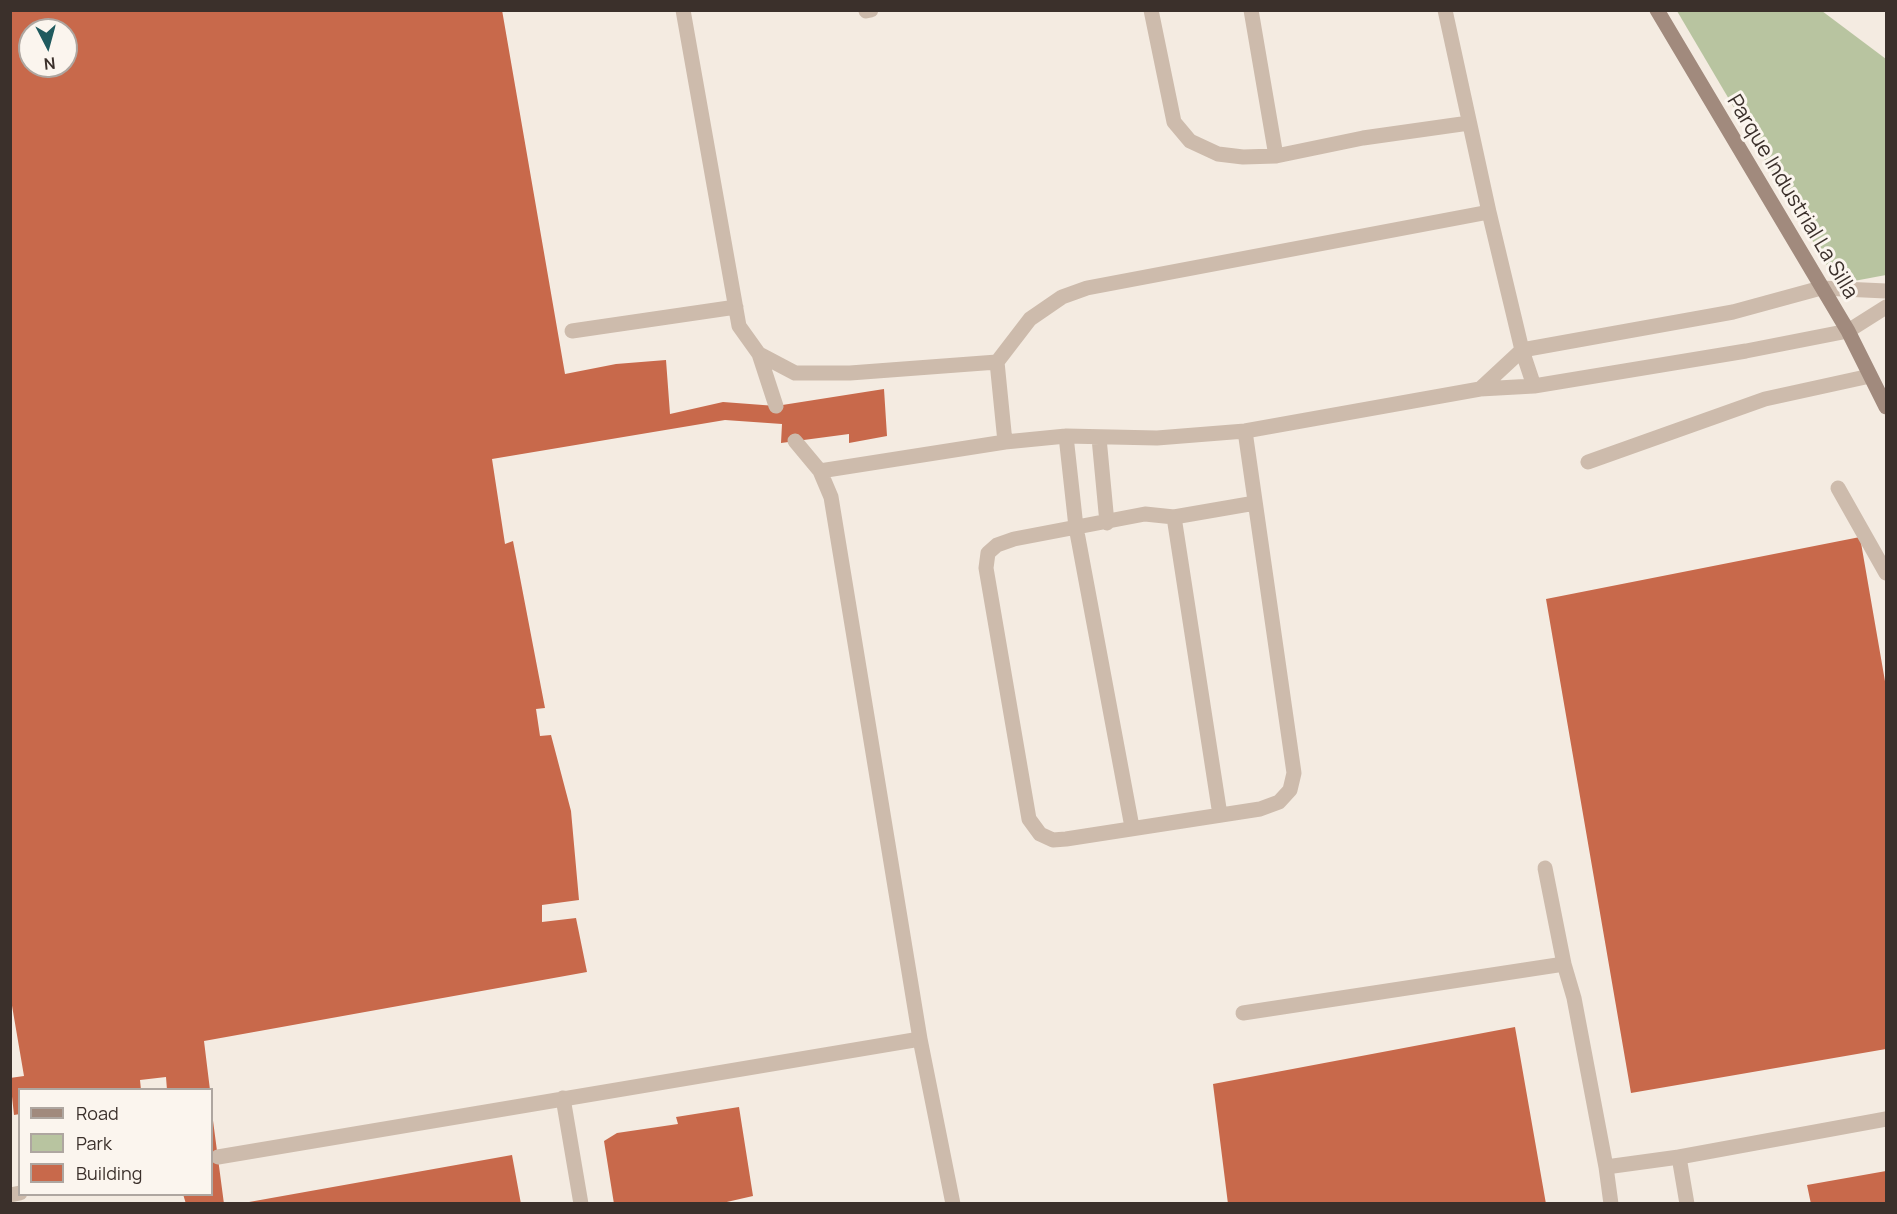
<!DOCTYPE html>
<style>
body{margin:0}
#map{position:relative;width:1897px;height:1214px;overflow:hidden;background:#f4ebe1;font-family:Manrope,sans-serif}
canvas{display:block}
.frame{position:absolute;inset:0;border:12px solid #3b302b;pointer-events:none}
.legend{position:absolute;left:18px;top:1088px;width:195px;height:108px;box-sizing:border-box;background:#fbf5ee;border:2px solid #aea6a0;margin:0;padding:8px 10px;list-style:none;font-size:18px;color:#3b302b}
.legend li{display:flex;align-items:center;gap:12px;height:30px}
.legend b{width:30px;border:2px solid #aea6a0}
.north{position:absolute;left:18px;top:18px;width:60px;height:60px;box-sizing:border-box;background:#fbf5ee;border:2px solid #aea6a0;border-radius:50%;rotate:174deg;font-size:16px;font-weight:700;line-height:24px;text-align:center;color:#3b302b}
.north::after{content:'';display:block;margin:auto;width:21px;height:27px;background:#1f5a5e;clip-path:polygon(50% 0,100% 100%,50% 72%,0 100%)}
</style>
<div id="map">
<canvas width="1897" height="1214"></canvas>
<div class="frame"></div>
<ul class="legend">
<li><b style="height:8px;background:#a18a7d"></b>Road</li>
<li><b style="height:16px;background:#b8c4a0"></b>Park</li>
<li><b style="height:16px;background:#c8694b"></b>Building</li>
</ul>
<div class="north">N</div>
</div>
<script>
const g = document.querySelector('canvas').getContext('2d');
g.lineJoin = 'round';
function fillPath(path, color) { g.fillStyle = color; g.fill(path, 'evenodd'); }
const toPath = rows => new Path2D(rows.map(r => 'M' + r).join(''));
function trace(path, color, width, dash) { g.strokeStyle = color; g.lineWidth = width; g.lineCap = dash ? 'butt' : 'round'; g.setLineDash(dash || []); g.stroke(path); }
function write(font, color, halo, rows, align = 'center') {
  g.font = font + ' Manrope,sans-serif'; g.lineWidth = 6; g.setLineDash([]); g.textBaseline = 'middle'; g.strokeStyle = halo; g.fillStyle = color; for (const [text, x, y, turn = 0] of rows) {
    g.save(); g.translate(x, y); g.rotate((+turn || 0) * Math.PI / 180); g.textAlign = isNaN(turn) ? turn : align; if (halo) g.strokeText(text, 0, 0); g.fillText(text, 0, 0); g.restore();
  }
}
const green = toPath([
 [1677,11,1822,11,1886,59,1886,275,1838,284]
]);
const building = toPath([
 [10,10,502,10,565,374,616,364,666,360,670,414,723,402,776,406,884,389,887,436,849,443,849,434,781,443,782,424,725,420,492,459,505,544,513,541,545,708,536,709,540,736,551,735,571,811,579,900,542,905,542,922,576,918,587,972,204,1041,210,1090,167,1090,166,1077,140,1080,141,1090,20,1090,20,1114,14,1115,10,1078,24,1076,10,994],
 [30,30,66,30,66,66,30,66],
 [1860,537,1886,687,1886,1049,1631,1093,1546,599],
 [1515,1027,1546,1204,1228,1204,1213,1084],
 [739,1107,753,1196,718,1204,614,1204,604,1141,617,1133,678,1124,676,1117],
 [212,1113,224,1204,186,1204,183,1194,212,1194],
 [512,1155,521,1204,249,1204,249,1202],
 [1886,1171,1886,1204,1811,1204,1807,1185]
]);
const lane = toPath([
 [683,10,739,326,759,354,795,373,850,373,997,362],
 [1151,10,1174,122,1190,141,1218,154,1243,157,1276,156,1363,138,1469,123],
 [1251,10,1276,156],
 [1445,10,1489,212],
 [866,11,871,10],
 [572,331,736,307],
 [759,354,776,406],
 [1534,386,1522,350,1489,212,1087,288,1062,297,1030,319,997,362,1005,442,1066,436,1157,438,1245,431,1480,389,1534,386,1746,351,1848,331,1886,307],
 [1480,389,1522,350,1733,312,1821,288,1886,291],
 [1066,436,1076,527,1132,827],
 [1099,438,1107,523],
 [795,441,820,471],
 [1588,462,1765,399,1870,376],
 [1838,488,1886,573],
 [1174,517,1255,503],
 [1220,815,1174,517,1145,514,1014,539,997,545,988,553,986,568,1029,819,1040,834,1053,840,1066,839,1260,809,1279,802,1290,790,1294,773,1245,431],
 [1545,868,1564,964],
 [1243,1013,1564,964,1574,998,1606,1167,1679,1157],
 [563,1098,581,1204],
 [218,1157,920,1039],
 [1606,1167,1611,1204],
 [10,1195,20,1193],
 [953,1204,920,1039,831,497,820,471,1005,442],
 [1687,1204,1679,1157,1886,1119]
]);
const secondary = toPath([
 [1657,10,1848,331,1886,407]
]);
const streetNames = [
 ["Parque Industrial La Silla",1792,197,59]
];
fillPath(green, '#b8c4a0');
fillPath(building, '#c8694b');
trace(lane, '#cdbbac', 15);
trace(secondary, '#a18a7d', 15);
write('21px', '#3b302b', '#fbf5ee', streetNames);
</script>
